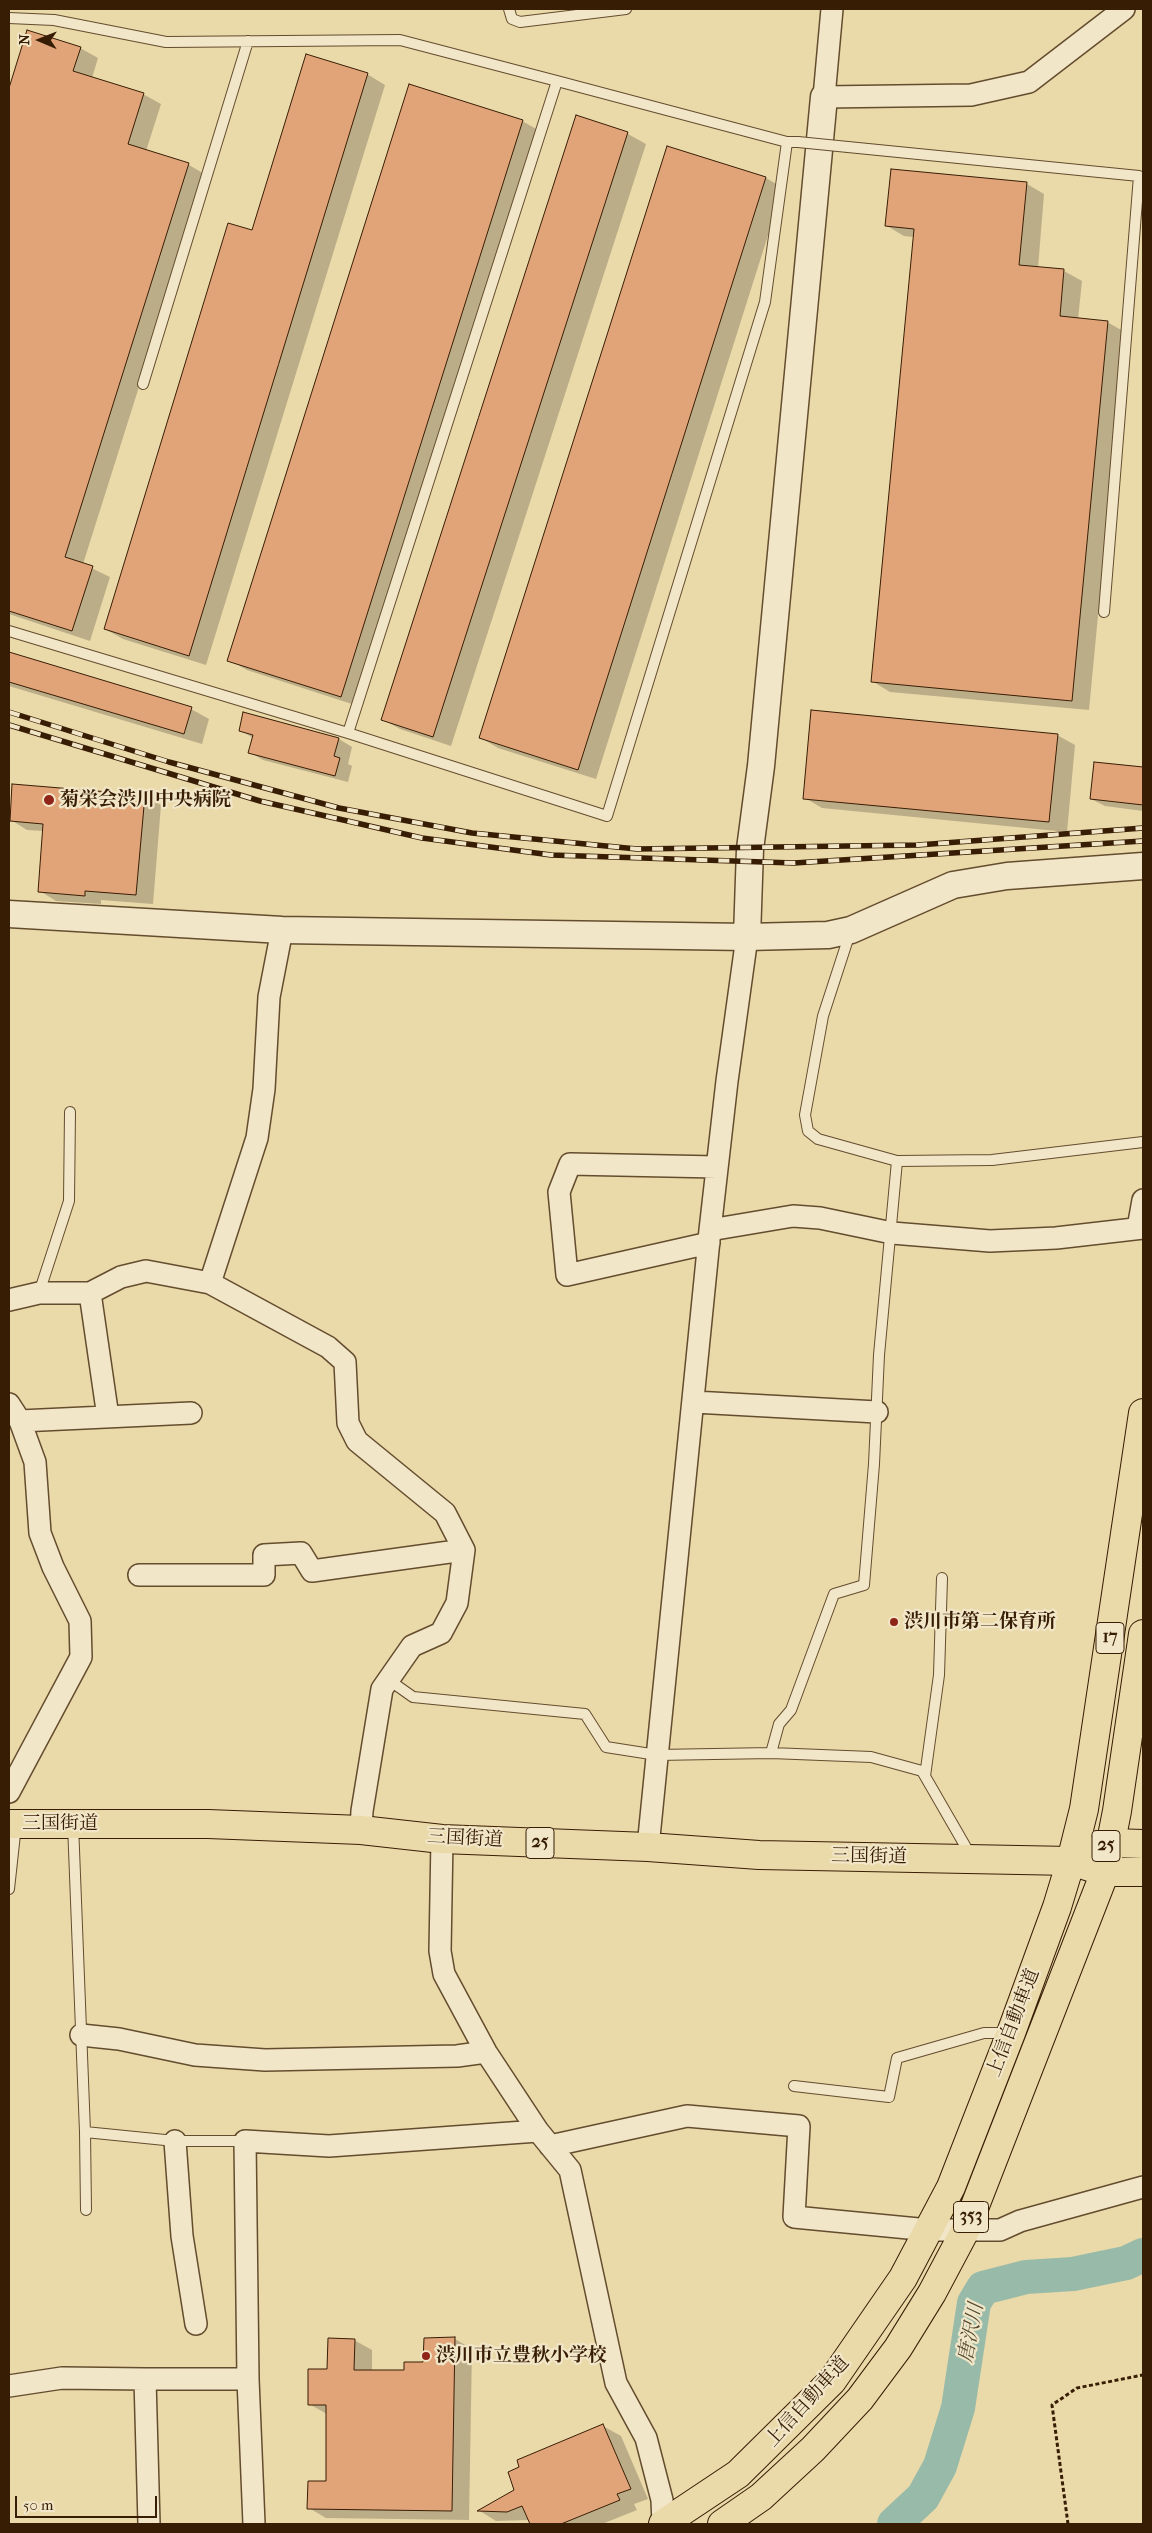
<!DOCTYPE html>
<meta charset="utf-8">
<style>
body{margin:0}
#map{position:relative;width:1152px;height:2533px;overflow:hidden;background:#ead9a9;font-family:"IM FELL French Canon",serif}
canvas{display:block}
.frame{position:absolute;inset:0;border:10px solid #381d05;pointer-events:none}
.north{position:absolute;left:15px;top:15px;width:50px;height:50px;-webkit-text-stroke:4px #f1e6c7;paint-order:stroke;rotate:271deg;font-size:14px;font-weight:700;line-height:20px;text-align:center;color:#381d05}
.north::after{content:'';display:block;margin:auto;width:18px;height:22px;background:#381d05;clip-path:polygon(50% 0,100% 100%,50% 72%,0 100%)}
.scale{position:absolute;left:15px;top:2496px;width:142px;height:22px;box-sizing:border-box;border:2px solid #381d05;border-top:0;padding-left:6px;font-size:15px;line-height:18px;white-space:nowrap;color:#381d05;-webkit-text-stroke:4px #f1e6c7;paint-order:stroke}
</style>
<div id="map">
<canvas width="1152" height="2533"></canvas>
<div class="frame"></div>
<div class="north">N</div>
<div class="scale">50 m</div>
</div>
<script>
const g = document.querySelector('canvas').getContext('2d');
g.lineJoin = 'round';
function fillPath(path, color) { g.fillStyle = color; g.fill(path, 'evenodd'); }
const toPath = rows => new Path2D(rows.map(r => 'M' + r).join(''));
function trace(path, color, width, dash) { g.strokeStyle = color; g.lineWidth = width; g.lineCap = dash ? 'butt' : 'round'; g.setLineDash(dash || []); g.stroke(path); }
function write(font, color, halo, rows, align = 'center') {
  g.font = font + ' "IM FELL French Canon","Noto Serif JP",serif'; g.lineWidth = 4.5; g.setLineDash([]); g.textBaseline = 'middle'; g.strokeStyle = halo; g.fillStyle = color; for (const [text, x, y, turn = 0] of rows) {
    g.save(); g.translate(x, y); g.rotate((+turn || 0) * Math.PI / 180); g.textAlign = isNaN(turn) ? turn : align; if (halo) g.strokeText(text, 0, 0); g.fillText(text, 0, 0); g.restore();
  }
}
const shadow = toPath([
 [28,31,80,48,98,58,92,78,143,94,161,104,146,151,189,165,206,175,83,564,110,577,90,641,9,614,9,92],
 [367,74,385,85,206,665,123,639,105,629,253,232],
 [577,117,628,134,646,144,451,746,400,729,382,719],
 [522,121,540,131,358,706,247,670,229,660],
 [766,178,783,188,596,779,498,748,481,738],
 [1027,184,1044,194,1038,268,1064,271,1082,281,1078,319,1107,322,1125,332,1089,710,890,692,872,681,914,237,904,236,887,226],
 [9,654,191,709,209,719,202,744,9,686],
 [244,714,339,739,352,747,348,764,352,766,348,782,263,760,249,752,253,738,240,730],
 [1057,735,1075,745,1067,832,822,808,805,798],
 [1095,763,1143,769,1143,811,1105,806,1091,799],
 [144,796,161,805,153,904,101,900,101,904,56,901,40,891,44,831,27,830,11,820],
 [455,2339,472,2349,469,2520,326,2518,309,2508,327,2482,327,2414,309,2404,328,2370,354,2340,372,2350,372,2371,405,2372,425,2363],
 [603,2426,621,2436,648,2499,634,2504,637,2510,602,2524,531,2524,529,2520,496,2521,480,2511,516,2491]
]);
const river = toPath([
 [894,2524,923,2497,940,2466,958,2408,974,2303,983,2288,1026,2277,1073,2274,1126,2263,1143,2255]
]);
const building = toPath([
 [27,30,81,47,73,71,144,93,128,144,189,163,65,557,93,566,72,631,9,611,9,88,27,30],
 [306,54,368,73,189,656,104,629,228,223,252,230,306,54],
 [409,84,523,120,341,697,227,661,409,84],
 [576,115,628,132,433,737,381,720,576,115],
 [667,146,766,177,578,770,479,738,667,146],
 [891,169,1027,182,1019,265,1064,269,1060,316,1108,321,1072,701,871,682,914,229,885,226,891,169],
 [9,652,192,707,184,734,9,682,9,652],
 [811,710,1058,734,1049,822,803,799,811,710],
 [243,712,339,738,334,756,340,758,335,776,248,753,253,735,239,731,243,712],
 [1094,762,1143,767,1143,805,1090,799,1094,762],
 [12,784,145,795,136,895,85,891,85,896,38,892,43,824,10,821,12,784],
 [455,2337,452,2511,307,2509,308,2481,326,2481,326,2405,308,2405,308,2369,327,2369,328,2338,355,2339,354,2370,404,2370,404,2362,423,2362,424,2338,455,2337],
 [603,2424,631,2489,617,2494,620,2500,561,2524,530,2524,522,2506,507,2512,477,2511,514,2490,508,2472,519,2467,517,2460,603,2424]
]);
const path = toPath([
 [1068,2524,1052,2405,1077,2388,1143,2375]
]);
const service = toPath([
 [509,9,512,19,520,22,626,9],
 [9,18,54,20,166,42,400,40,557,81],
 [848,147,1139,176,1104,612],
 [143,384,248,41],
 [9,631,348,733,607,816,765,302,787,142,798,142],
 [348,733,557,81,787,142],
 [850,933,823,1016,805,1115,808,1131,818,1139,897,1161,992,1160,1143,1142],
 [39,1293,69,1201,70,1112],
 [389,1680,413,1697,585,1714,606,1747,657,1755,771,1753,779,1724,791,1710,834,1594,864,1585,874,1464,879,1355,897,1161],
 [771,1753,871,1757,922,1771,971,1856],
 [925,1776,939,1675,942,1578],
 [73,1824,85,2132,86,2210],
 [9,1889,16,1825],
 [794,2086,889,2097,897,2058,984,2033,1009,2033],
 [85,2132,175,2141,245,2141]
]);
const minor = toPath([
 [832,9,824,97,971,95,1029,82,1124,9],
 [1138,1228,1143,1200],
 [710,1230,793,1216,820,1218,892,1233,990,1241,1056,1238,1143,1228],
 [709,1243,567,1275,559,1192,570,1164,717,1167],
 [210,1283,257,1138,264,1089,269,997,282,930],
 [90,1293,108,1417],
 [9,1300,39,1293,90,1293,121,1277,146,1271,210,1283,328,1347,345,1362,348,1423,357,1441,445,1513,464,1550,457,1603,441,1633,412,1646,382,1689,362,1811,361,1830],
 [694,1402,877,1412],
 [9,1404,20,1421,35,1462,40,1533,53,1567,80,1621,81,1657,9,1792],
 [20,1421,191,1413],
 [139,1575,264,1575,264,1555,301,1553,312,1571,464,1550],
 [442,1839,440,1951,444,1974,486,2052,538,2131,570,2170,616,2383,646,2438,662,2500,663,2524],
 [648,1847,710,1230,727,1081,747,937],
 [81,2035,119,2039,195,2055,265,2060,457,2056,486,2052],
 [175,2141,182,2236,196,2324],
 [550,2146,687,2116,799,2126,794,2217,929,2230,1000,2230,1020,2221,1143,2187],
 [248,2379,254,2524],
 [9,2386,62,2378,145,2379],
 [149,2524,145,2379,248,2379,245,2141,329,2146,538,2131]
]);
const tertiary = toPath([
 [9,914,282,930,747,937,750,849,761,766,824,97],
 [747,937,828,935,851,930,953,885,1007,876,1143,866]
]);
const primary = toPath([
 [9,1824,208,1824,361,1830,442,1839,648,1847,759,1855,1071,1861,1105,1872,1143,1872],
 [1090,1853,1112,1843,1143,1844]
]);
const trunk = toPath([
 [663,2524,738,2474,832,2381,903,2278,951,2187,1011,2033,1057,1907,1071,1861,1084,1809,1143,1413],
 [722,2524,761,2497,813,2449,860,2399,898,2348,932,2293,966,2229,1105,1872,1117,1811,1143,1634]
]);
const rail = toPath([
 [9,712,169,762,339,808,472,833,637,849,918,845,1143,828],
 [9,725,260,801,422,838,551,855,794,863,1143,841]
]);
const serviceBridge = toPath([
 [798,142,848,147]
]);
const markers = [
 [49,800,6,"#8f2418"],
 [894,1622,5,"#8f2418"],
 [426,2356,5,"#8f2418"]
];
const shields = [
 [1110,1638,28],
 [540,1843,28],
 [1106,1846,28],
 [971,2217,35]
];
const shieldNames = [
 ["17",1110,1638],
 ["25",540,1843],
 ["25",1106,1846],
 ["353",971,2217]
];
const poiNames = [
 ["菊栄会渋川中央病院",60,800],
 ["渋川市第二保育所",904,1622],
 ["渋川市立豊秋小学校",436,2356]
];
const streetNames = [
 ["三国街道",60,1824],
 ["三国街道",465,1839,3],
 ["三国街道",869,1857,1],
 ["上信自動車道",1014,2023,-69],
 ["上信自動車道",808,2402,-48]
];
const waterNames = [
 ["唐沢川",972,2333,-79]
];
fillPath(shadow, '#0003');
trace(river, '#98baa8', 34);
fillPath(building, '#e1a479');
trace(building, '#381d05', 1);
trace(service, '#644c2e', 12);
trace(minor, '#644c2e', 24);
trace(tertiary, '#644c2e', 29);
trace(primary, '#381d05', 30);
trace(trunk, '#381d05', 30);
trace(path, '#381d05', 3, [4, 2.5]);
trace(service, '#f1e6c7', 10);
trace(minor, '#f1e6c7', 21);
trace(tertiary, '#f1e6c7', 26);
trace(primary, '#ead9a9', 28);
trace(trunk, '#ead9a9', 28);
trace(rail, '#381d05', 5.5);
trace(rail, '#f1e6c7', 4, [11]);
trace(serviceBridge, '#644c2e', 12, []);
trace(serviceBridge, '#f1e6c7', 10);
for (const [x, y, r, color] of markers) { const dot = new Path2D(); dot.arc(x, y, r, 0, 2 * Math.PI); g.fillStyle = color; g.fill(dot); trace(dot, '#f1e6c7', 2); }
for (const [x, y, w] of shields) { const box = new Path2D(); box.roundRect(x - w / 2, y - 15.5, w, 31, 4); g.fillStyle = '#f1e6c7'; g.fill(box); trace(box, '#381d05', 1); }
write('bold 18px', '#381d05', null, shieldNames);
write('bold 19px', '#381d05', '#f1e6c7', poiNames, 'left');
write('19px', '#381d05', '#f1e6c7', streetNames);
write('italic 20px', '#554c36', '#f1e6c7', waterNames);
</script>
